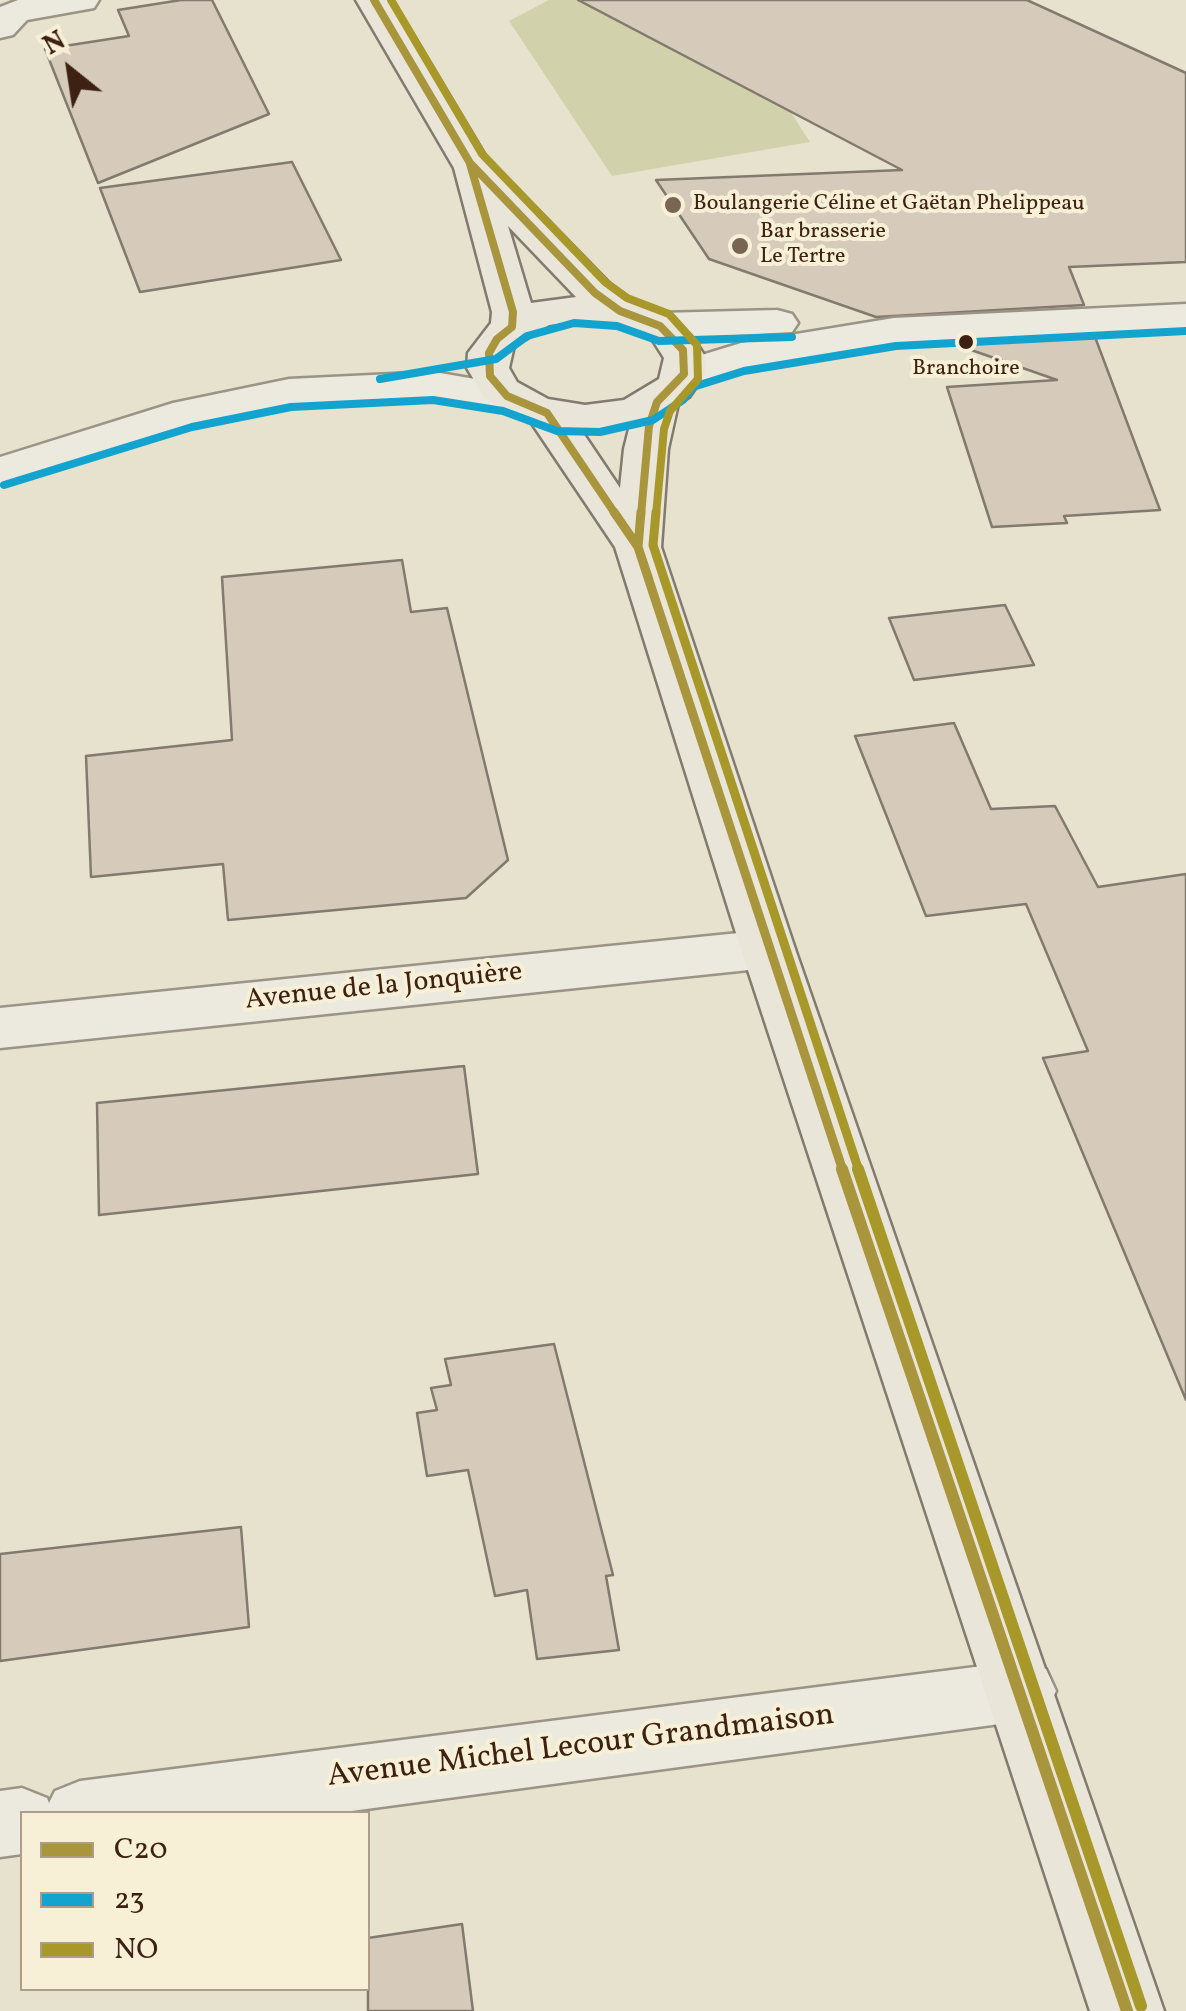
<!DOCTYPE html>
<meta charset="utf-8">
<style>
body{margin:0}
#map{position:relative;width:1186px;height:2011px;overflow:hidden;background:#e7e2cd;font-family:Vollkorn,serif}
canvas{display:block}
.legend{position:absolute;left:20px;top:1811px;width:350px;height:180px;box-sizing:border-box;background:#f7f0d7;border:2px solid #ad9d88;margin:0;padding:12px 18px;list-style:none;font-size:30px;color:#3d2112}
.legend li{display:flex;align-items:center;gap:20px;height:50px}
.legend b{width:50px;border:2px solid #ad9d88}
.north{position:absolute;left:20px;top:20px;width:100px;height:100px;-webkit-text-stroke:8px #f7f0d7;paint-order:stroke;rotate:330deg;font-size:28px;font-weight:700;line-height:40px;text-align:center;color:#3d2112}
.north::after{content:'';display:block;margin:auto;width:35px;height:45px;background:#3d2112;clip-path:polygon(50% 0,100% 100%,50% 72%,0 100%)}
</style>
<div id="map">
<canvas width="1186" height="2011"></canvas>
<ul class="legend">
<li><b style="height:12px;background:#a8953c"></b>C20</li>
<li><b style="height:12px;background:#12a4ce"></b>23</li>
<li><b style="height:12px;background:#a8982a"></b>NO</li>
</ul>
<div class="north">N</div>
</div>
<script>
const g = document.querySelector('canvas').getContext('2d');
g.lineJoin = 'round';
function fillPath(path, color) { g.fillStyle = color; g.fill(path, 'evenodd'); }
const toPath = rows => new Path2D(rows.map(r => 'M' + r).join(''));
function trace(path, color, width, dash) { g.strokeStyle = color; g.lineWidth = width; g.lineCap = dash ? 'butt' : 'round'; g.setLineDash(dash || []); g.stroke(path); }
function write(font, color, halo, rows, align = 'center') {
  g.font = font + ' Vollkorn,serif'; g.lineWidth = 8; g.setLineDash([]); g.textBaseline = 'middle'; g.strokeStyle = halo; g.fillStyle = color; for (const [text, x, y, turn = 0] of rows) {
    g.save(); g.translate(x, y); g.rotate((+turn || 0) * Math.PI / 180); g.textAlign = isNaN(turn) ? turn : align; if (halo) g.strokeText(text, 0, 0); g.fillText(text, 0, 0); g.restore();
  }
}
const green = toPath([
 [549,0,577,0,790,111,810,142,612,176,509,21]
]);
const building = toPath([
 [181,0,212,0,269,114,98,183,45,49,129,36,118,10,181,0],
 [578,0,1027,0,1186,73,1186,262,1069,267,1084,305,876,317,709,259,656,180,902,170,578,0],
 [292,162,341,260,140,292,100,188,292,162],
 [1095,337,1160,510,1064,516,1067,523,992,527,947,387,1057,380,954,344,1095,337],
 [402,560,411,612,447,608,508,860,466,898,228,920,223,864,91,877,86,756,232,740,222,577,402,560],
 [1005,605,1034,665,914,680,889,618,1005,605],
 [954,723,991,809,1055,806,1098,887,1186,874,1186,1400,1043,1058,1088,1051,1026,904,926,916,855,736,954,723],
 [464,1066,478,1174,99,1215,97,1103,464,1066],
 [554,1344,613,1575,606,1576,619,1650,537,1659,527,1590,495,1596,468,1470,427,1476,417,1413,437,1410,431,1388,451,1385,445,1359,554,1344],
 [241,1527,249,1627,0,1661,0,1554,241,1527],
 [462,1924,473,2011,368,2011,368,1938,462,1924]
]);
const minor = toPath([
 [18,0,99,0,94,8,27,20,13,35,0,38,0,7,18,0],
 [1186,304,1186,328,894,344,748,368,684,387,669,383,663,374,669,365,741,343,894,318,1186,304],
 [777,310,792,314,798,323,792,332,660,339,645,335,639,326,645,317,660,313,777,310],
 [434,372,522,387,529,396,522,405,507,409,434,398,289,405,197,423,0,484,0,457,173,403,289,379,434,372],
 [768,930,787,936,795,949,787,962,768,968,0,1048,0,1008,768,930],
 [1022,1661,1046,1669,1056,1691,1046,1713,1022,1721,329,1814,22,1814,22,1854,0,1857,0,1791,22,1788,47,1798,49,1803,55,1791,80,1781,1022,1661]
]);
const major = toPath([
 [356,0,392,0,486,157,610,284,635,302,683,322,706,358,705,374,689,397,678,404,668,449,661,547,795,949,1164,2011,1090,2011,741,949,615,547,531,422,485,399,467,368,468,353,491,323,492,312,454,168,356,0],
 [508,226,576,297,531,303,508,226],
 [585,320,621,325,652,339,664,358,659,379,624,400,585,405,548,399,517,382,509,368,514,346,549,325,585,320],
 [630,425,624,449,620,488,581,430,630,425]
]);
const bus1Far2 = toPath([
 [374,0,470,163,595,293,620,311,660,326,683,350,684,374,657,402,649,426,641,515],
 [470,164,513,312,512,327,497,339,489,353,490,376,507,396,547,413,616,515]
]);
const bus1Far1 = toPath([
 [614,512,638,547,649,580],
 [641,512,638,547,843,1171]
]);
const bus1 = toPath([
 [842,1169,1127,2011]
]);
const bus2 = toPath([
 [380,379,496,359,527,336,574,323,617,326,659,341,792,337],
 [4,485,192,427,291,407,433,400,503,411,557,431,600,432,653,420,683,400,693,387,744,371,896,346,1186,331]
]);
const bus3Far2 = toPath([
 [391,0,482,154,605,282,627,298,669,314,697,345,698,379,670,411,664,429,656,515]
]);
const bus3Far1 = toPath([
 [656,512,653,545,859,1171]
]);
const bus3 = toPath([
 [858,1169,1141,2006]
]);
const markers = [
 [673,205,10,"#786553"],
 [740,246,10,"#786553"],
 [966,342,9,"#3d2112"]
];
const farPoinames = [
 ["Boulangerie Céline et Gaëtan Phelippeau",693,205],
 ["Bar brasserie",760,233],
 ["Le Tertre",760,258]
];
const farBusnames = [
 ["Branchoire",966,370]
];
const streetNames = [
 ["Avenue de la Jonquière",384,988,-6]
];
const nearStreetnames = [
 ["Avenue Michel Lecour Grandmaison",581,1748,-7]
];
fillPath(green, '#d1d2ab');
fillPath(building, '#d6cbba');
trace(building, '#827a6e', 2.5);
trace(minor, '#9b9486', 5);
trace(major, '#827a6e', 5);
fillPath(minor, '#ece9de');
fillPath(major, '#e9e5d9');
trace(bus1Far2, '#a8953c', 8);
trace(bus1Far1, '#a8953c', 9);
trace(bus1, '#a8953c', 12);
trace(bus2, '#12a4ce', 8);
trace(bus3Far2, '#a8982a', 8);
trace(bus3Far1, '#a8982a', 9);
trace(bus3, '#a8982a', 12);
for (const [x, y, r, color] of markers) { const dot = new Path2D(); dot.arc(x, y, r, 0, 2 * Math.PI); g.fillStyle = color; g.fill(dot); trace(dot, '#f7f0d7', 4); }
write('22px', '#3d2112', '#f7f0d7', farPoinames, 'left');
write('22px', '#3d2112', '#f7f0d7', farBusnames);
write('28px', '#3d2112', '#f7f0d7', streetNames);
write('32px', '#3d2112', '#f7f0d7', nearStreetnames);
</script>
